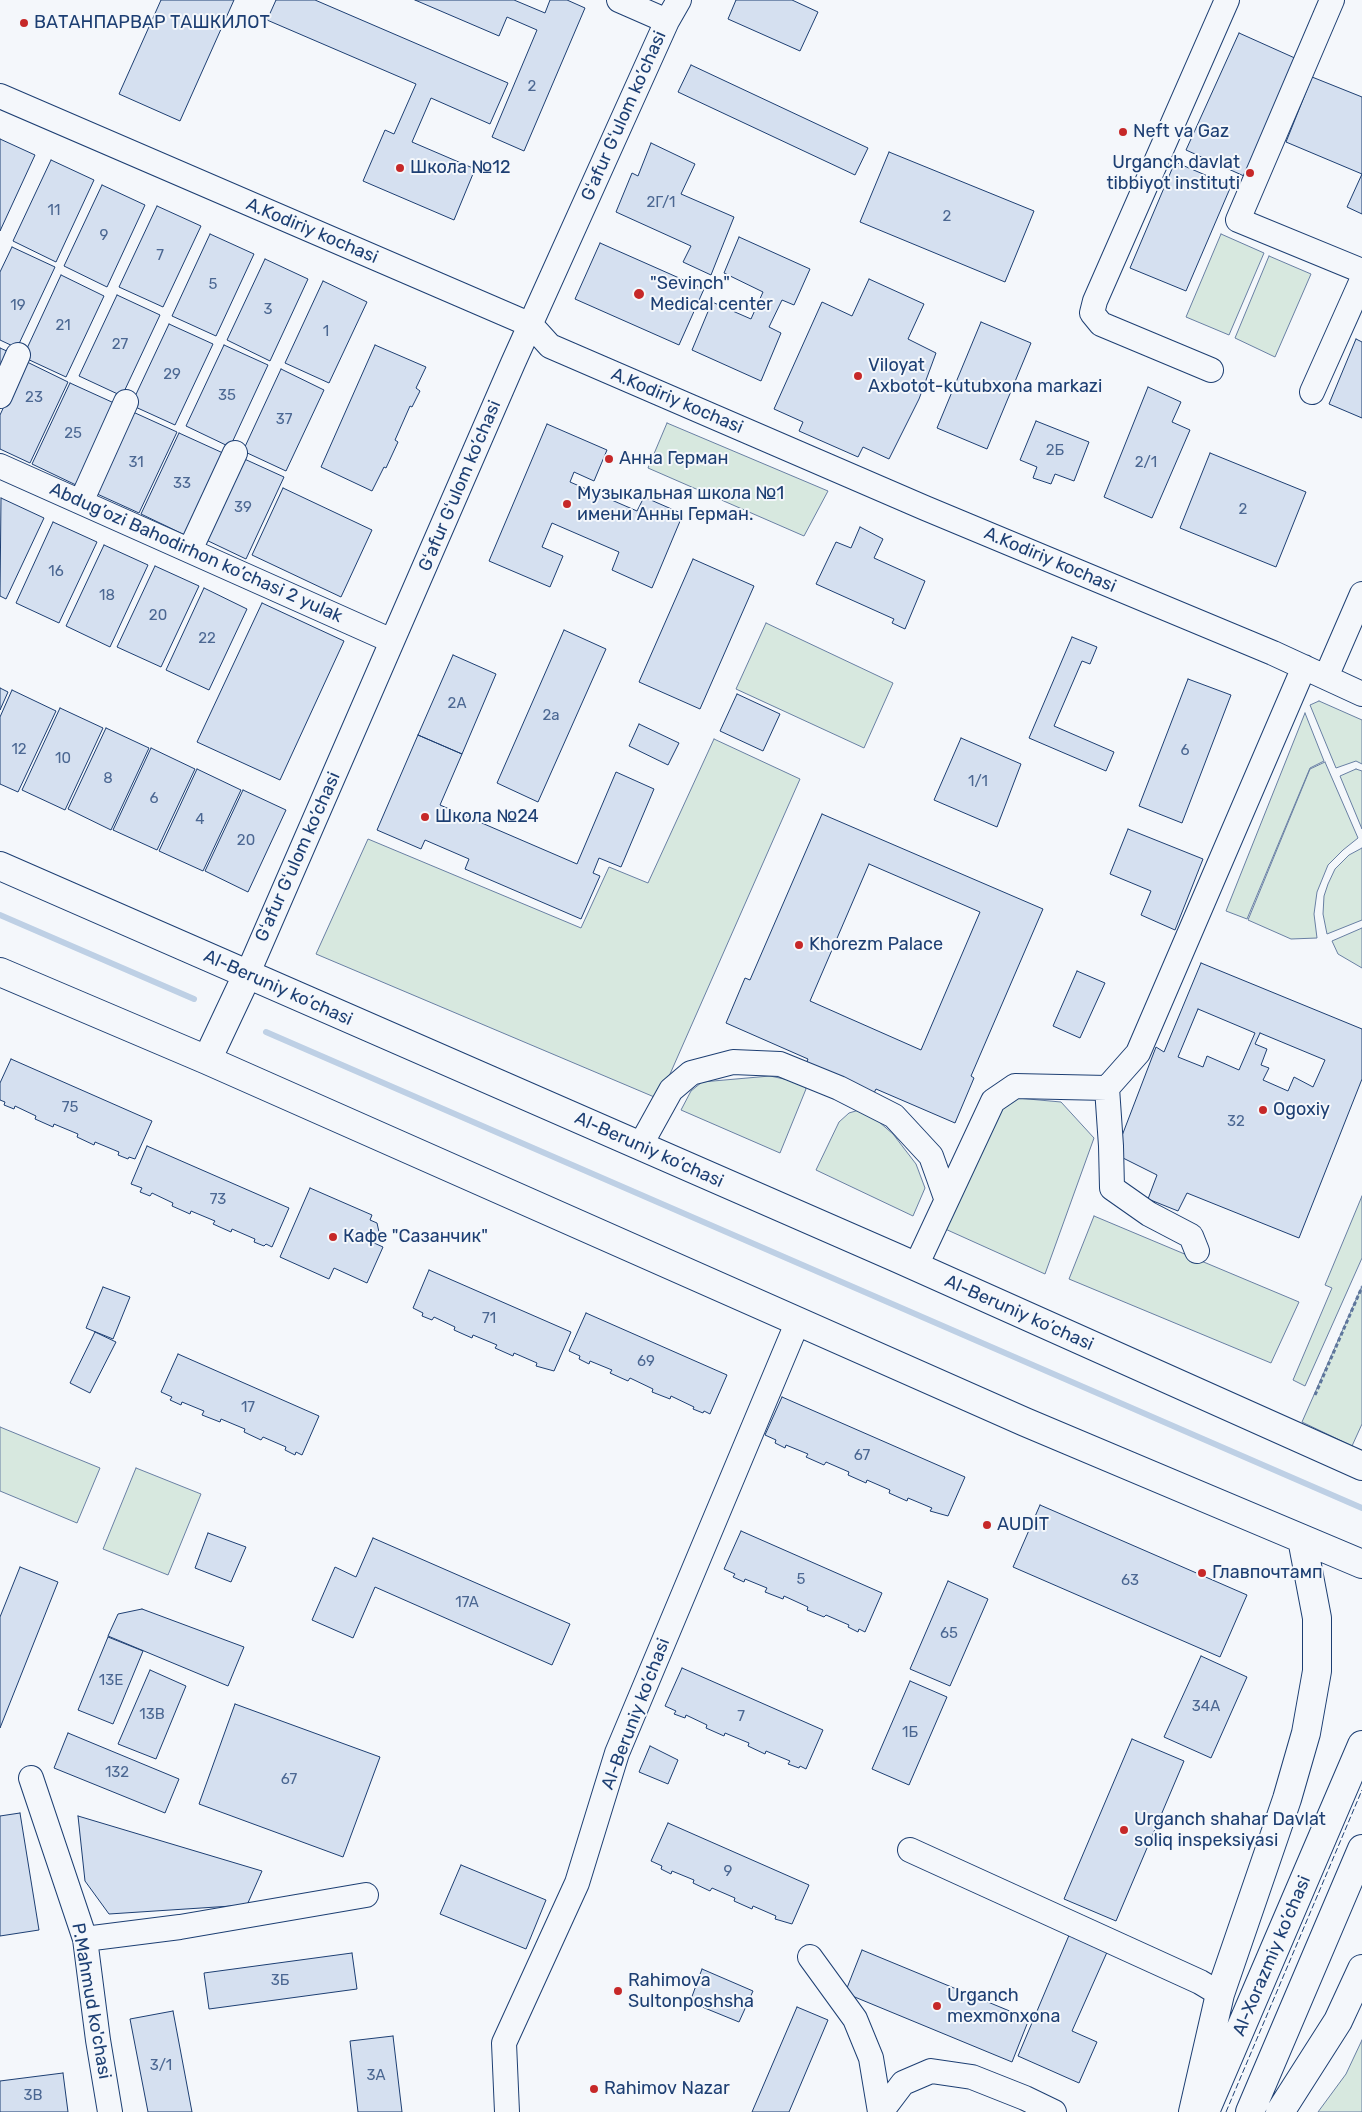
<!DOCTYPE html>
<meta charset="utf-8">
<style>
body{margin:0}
canvas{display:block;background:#f4f7fb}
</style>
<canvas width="1362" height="2112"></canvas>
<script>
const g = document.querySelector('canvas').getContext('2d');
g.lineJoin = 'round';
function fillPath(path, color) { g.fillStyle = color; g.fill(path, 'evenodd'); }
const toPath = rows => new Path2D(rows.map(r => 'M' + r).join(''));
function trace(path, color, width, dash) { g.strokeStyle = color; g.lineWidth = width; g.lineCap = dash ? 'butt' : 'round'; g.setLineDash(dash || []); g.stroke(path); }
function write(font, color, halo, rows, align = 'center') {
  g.font = font + ' Rubik,sans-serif'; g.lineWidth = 4; g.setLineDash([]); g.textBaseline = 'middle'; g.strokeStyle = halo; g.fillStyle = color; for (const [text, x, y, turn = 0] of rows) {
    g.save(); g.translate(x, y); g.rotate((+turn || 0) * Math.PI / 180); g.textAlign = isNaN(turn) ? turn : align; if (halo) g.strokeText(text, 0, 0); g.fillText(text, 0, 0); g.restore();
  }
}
const green = toPath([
 [1221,234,1264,253,1229,335,1186,317,1221,234],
 [1269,256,1311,274,1275,357,1235,338,1269,256],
 [667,423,828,491,804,536,648,468,667,423],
 [766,623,893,683,864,748,736,689,766,623],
 [1319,701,1362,720,1362,764,1356,761,1336,768,1310,705,1319,701],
 [1305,713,1324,761,1310,768,1247,919,1226,911,1305,713],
 [714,739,800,779,659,1099,316,954,368,839,581,928,609,867,648,883,714,739],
 [1325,762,1358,838,1343,850,1328,865,1317,892,1314,914,1317,938,1291,939,1248,920,1310,769,1325,762],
 [1356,769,1362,771,1362,829,1340,776,1356,769],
 [1362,848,1362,920,1327,934,1323,914,1324,896,1328,884,1335,869,1349,855,1362,848],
 [1362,928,1362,968,1338,954,1332,941,1362,928],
 [770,1076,803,1083,806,1089,780,1153,681,1110,691,1091,702,1082,770,1076],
 [1006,1097,1061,1102,1094,1138,1045,1274,943,1228,1006,1097],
 [859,1110,871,1115,893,1134,916,1164,925,1188,913,1216,816,1170,839,1122,849,1113,859,1110],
 [1362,1196,1362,1258,1305,1386,1293,1380,1332,1288,1325,1285,1362,1196],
 [1094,1216,1299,1302,1271,1363,1069,1279,1094,1216],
 [1362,1286,1362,1424,1352,1446,1302,1422,1362,1286],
 [0,1427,100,1468,77,1523,0,1491,0,1427],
 [136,1468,201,1494,168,1575,103,1549,136,1468],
 [1362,2040,1362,2112,1318,2112,1346,2074,1362,2040]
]);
const stream = toPath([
 [0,915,194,999],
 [266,1032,1362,1508]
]);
const building = toPath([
 [161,0,234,0,180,121,119,94,161,0],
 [276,0,315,0,508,83,490,124,431,98,412,142,475,169,454,220,363,181,385,130,394,134,416,84,267,20,276,0],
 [415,0,514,0,545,13,550,0,567,0,585,8,524,151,492,137,537,30,507,17,499,36,415,0],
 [736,0,792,0,818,12,800,51,728,19,736,0],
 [1239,33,1297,59,1244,176,1186,150,1239,33],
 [691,65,868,148,855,175,678,92,691,65],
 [1312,77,1362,97,1362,214,1347,207,1362,174,1286,142,1312,77],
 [0,139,35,155,0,231,0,139],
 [651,143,695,164,681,194,734,217,711,275,683,262,691,246,616,212,632,173,638,176,651,143],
 [889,152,1034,211,1005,282,860,222,889,152],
 [51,160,94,180,56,262,13,241,51,160],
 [1175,162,1231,186,1186,291,1130,268,1175,162],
 [102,185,145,205,107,287,64,266,102,185],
 [157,206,201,226,163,307,119,287,157,206],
 [210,234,254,254,216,336,172,316,210,234],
 [739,237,810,269,794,305,782,300,769,327,781,333,761,381,692,350,712,302,751,319,763,292,724,273,739,237],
 [600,243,704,289,679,345,575,299,600,243],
 [12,247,55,267,17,348,0,340,0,272,12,247],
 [265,259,308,279,270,361,227,340,265,259],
 [61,275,104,296,66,377,23,357,61,275],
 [869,279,924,304,908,339,936,353,919,399,889,459,863,447,858,457,799,431,803,422,774,409,822,302,852,316,869,279],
 [323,281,367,302,329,383,285,363,323,281],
 [117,295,160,315,122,396,79,376,117,295],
 [981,322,1031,343,987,449,937,428,981,322],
 [169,324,213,344,175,425,131,405,169,324],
 [1356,339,1362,342,1362,418,1329,404,1356,339],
 [224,345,268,365,230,447,186,426,224,345],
 [375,345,426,367,416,388,420,391,412,407,410,406,395,440,398,442,386,468,384,467,372,491,321,467,375,345],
 [0,348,9,352,0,371,0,348],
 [25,361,68,382,30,463,0,449,0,415,25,361],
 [281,369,324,390,286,471,243,451,281,369],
 [70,383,114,403,76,485,32,464,70,383],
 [1148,387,1181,402,1172,422,1190,430,1152,518,1104,497,1148,387],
 [133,412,177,432,139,513,95,493,133,412],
 [1036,421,1089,442,1074,481,1055,474,1051,484,1033,478,1037,467,1020,460,1036,421],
 [547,424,607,450,594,481,574,472,570,482,637,511,644,497,683,514,652,588,612,570,619,552,552,523,542,547,563,556,550,587,489,561,547,424],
 [179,433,223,453,185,535,141,514,179,433],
 [1210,453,1306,492,1276,567,1180,528,1210,453],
 [240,457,284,477,246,559,202,538,240,457],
 [283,488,372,530,341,597,252,555,283,488],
 [1,498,44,518,6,599,0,596,1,498],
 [53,522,97,542,59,623,16,603,53,522],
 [860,527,883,539,874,558,925,581,905,629,892,623,894,619,816,584,836,542,851,548,860,527],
 [104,545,148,565,110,647,66,626,104,545],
 [693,559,754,586,700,709,639,682,693,559],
 [155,566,199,586,161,667,117,647,155,566],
 [204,588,247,609,209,690,166,670,204,588],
 [262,603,344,641,280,780,197,742,262,603],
 [564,630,606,649,538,802,497,783,564,630],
 [1072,637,1097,647,1090,664,1082,661,1054,726,1114,752,1106,771,1029,738,1072,637],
 [453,655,496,674,462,754,418,735,453,655],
 [1188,679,1231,695,1182,823,1139,806,1188,679],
 [0,688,8,692,0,710,0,688],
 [12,690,56,711,18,792,0,784,0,717,12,690],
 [737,694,780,714,763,751,720,731,737,694],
 [60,708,103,728,65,810,22,790,60,708],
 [639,724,679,743,668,765,629,746,639,724],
 [106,728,149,748,111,830,68,809,106,728],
 [418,735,462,754,440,805,577,864,616,772,654,789,621,867,599,858,593,873,600,876,581,919,465,869,469,859,425,840,421,849,377,830,418,735],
 [961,738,1021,764,997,827,934,800,961,738],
 [151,748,195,769,157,850,113,830,151,748],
 [197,769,241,790,203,871,159,851,197,769],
 [243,790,286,810,248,892,205,871,243,790],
 [822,814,1043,909,971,1076,974,1078,955,1123,876,1089,873,1095,805,1066,808,1059,726,1023,745,978,750,980,822,814],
 [869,864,980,912,921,1050,810,1001,869,864],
 [1128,829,1203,859,1175,930,1141,915,1151,891,1110,874,1128,829],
 [1201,963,1362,1029,1362,1079,1299,1238,1187,1193,1178,1211,1148,1199,1157,1175,1115,1154,1156,1047,1164,1052,1201,963],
 [1198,1009,1255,1033,1239,1070,1207,1056,1203,1067,1178,1057,1198,1009],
 [1260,1033,1325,1060,1313,1087,1294,1077,1288,1091,1263,1080,1269,1068,1261,1065,1267,1049,1255,1044,1260,1033],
 [1077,971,1105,983,1080,1038,1053,1026,1077,971],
 [11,1059,152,1121,135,1159,129,1157,128,1159,118,1155,119,1152,95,1142,94,1145,77,1137,78,1134,54,1124,53,1127,35,1119,36,1116,15,1106,14,1109,4,1105,5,1102,0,1100,0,1083,11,1059],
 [147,1146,289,1208,272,1247,266,1244,264,1246,254,1242,255,1239,232,1229,231,1232,213,1224,215,1221,191,1211,190,1214,172,1206,173,1203,152,1193,150,1196,140,1192,142,1188,131,1184,147,1146],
 [310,1188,372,1215,370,1220,377,1223,379,1232,374,1243,383,1247,367,1283,334,1268,329,1279,280,1257,310,1188],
 [429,1270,571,1332,554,1371,536,1366,537,1363,514,1353,513,1356,495,1348,497,1345,473,1335,472,1338,454,1330,455,1327,434,1317,432,1320,422,1316,423,1313,413,1308,429,1270],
 [103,1287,130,1297,113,1339,86,1328,103,1287],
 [586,1313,727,1375,710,1414,704,1411,703,1413,693,1409,694,1407,671,1396,670,1399,652,1392,653,1389,630,1378,628,1381,610,1373,612,1370,590,1361,589,1364,579,1359,580,1356,569,1351,586,1313],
 [95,1332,116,1342,90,1393,70,1383,95,1332],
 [178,1354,319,1416,302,1455,296,1452,295,1455,285,1450,286,1447,263,1437,261,1440,244,1432,245,1429,221,1419,220,1422,202,1415,204,1411,182,1402,181,1405,170,1400,172,1397,161,1392,178,1354],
 [782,1397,965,1477,948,1516,930,1511,932,1508,908,1498,907,1501,889,1493,890,1490,867,1480,866,1483,848,1475,849,1472,826,1462,824,1465,806,1457,808,1454,786,1445,785,1448,775,1443,776,1440,765,1435,782,1397],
 [1040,1505,1247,1595,1220,1657,1013,1567,1040,1505],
 [741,1531,882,1593,865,1632,859,1629,858,1632,848,1627,849,1625,826,1615,824,1617,807,1610,808,1607,784,1596,783,1599,765,1592,767,1588,745,1579,744,1582,733,1577,735,1574,724,1569,741,1531],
 [208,1533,246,1547,231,1582,195,1568,208,1533],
 [373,1538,570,1624,552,1665,375,1587,353,1638,312,1620,335,1567,356,1577,373,1538],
 [20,1567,58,1582,0,1728,0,1617,20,1567],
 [948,1581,988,1599,950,1686,910,1669,948,1581],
 [142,1609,244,1647,228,1686,108,1636,118,1614,142,1609],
 [108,1637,143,1651,113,1724,78,1710,108,1637],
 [1201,1656,1247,1677,1211,1758,1164,1737,1201,1656],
 [682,1668,823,1730,806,1769,800,1766,799,1768,788,1764,790,1761,766,1751,765,1754,748,1746,749,1743,725,1733,724,1736,706,1728,707,1725,686,1715,685,1718,674,1714,676,1711,665,1706,682,1668],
 [150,1670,186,1686,156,1759,118,1744,150,1670],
 [910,1681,947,1697,909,1785,872,1769,910,1681],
 [235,1704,380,1757,343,1857,199,1804,235,1704],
 [68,1733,179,1779,165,1813,54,1768,68,1733],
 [1132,1739,1184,1761,1116,1921,1064,1899,1132,1739],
 [650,1746,678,1760,668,1784,639,1772,650,1746],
 [20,1813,39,1930,0,1936,0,1816,20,1813],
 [78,1816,262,1871,247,1905,109,1914,85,1881,78,1816],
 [668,1823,809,1885,792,1924,775,1919,776,1916,753,1906,752,1909,734,1901,735,1898,712,1888,710,1891,693,1883,694,1880,672,1871,671,1874,661,1869,662,1866,651,1861,668,1823],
 [461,1865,546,1900,526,1949,440,1914,461,1865],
 [1070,1933,1108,1950,1072,2031,1097,2042,1079,2083,1018,2056,1070,1933],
 [862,1950,1029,2019,1012,2062,845,1993,862,1950],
 [352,1953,357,1989,209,2009,204,1973,352,1953],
 [702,1969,753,1991,739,2022,690,2002,702,1969],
 [797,2007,828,2020,789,2112,752,2112,797,2007],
 [173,2011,192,2112,148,2112,130,2019,173,2011],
 [393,2036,402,2112,358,2112,350,2041,393,2036],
 [63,2073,68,2112,0,2112,0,2081,63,2073]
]);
const path = toPath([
 [1315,1395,1362,1287]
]);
const minor = toPath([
 [619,0,667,21],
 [1332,0,1238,220,1362,271],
 [0,96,531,325,550,346,925,508,1273,653,1362,694],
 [1211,370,1101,324,1092,313,1095,301,1227,0],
 [1312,392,1362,280],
 [0,396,18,355],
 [0,466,392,641],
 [81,502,126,402],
 [190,550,235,453],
 [1326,677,1362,594],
 [247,975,513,363,667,21,679,0],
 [1107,1088,1111,1146,1112,1188,1149,1214,1191,1236,1197,1251],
 [640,1146,671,1090,691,1073,733,1062,780,1064,839,1088,894,1116,931,1156,946,1198],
 [916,1266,993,1101,1015,1086,1107,1088,1138,1053,1304,667],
 [31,1778,85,1939,98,2040,110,2112],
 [910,1850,1200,1982,1220,1994],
 [85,1939,180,1927,366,1895],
 [810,1957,855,2019,871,2058,880,2112],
 [507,2112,504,2043,577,1883,617,1753,798,1321],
 [881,2112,903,2083,931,2071,972,2077,1025,2098,1054,2112]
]);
const major = toPath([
 [0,866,897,1258,1362,1466],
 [0,972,207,1060,1025,1422,1362,1564],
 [207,1060,247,975],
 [1207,2107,1362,1745],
 [1193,2112,1220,1994,1287,1799,1306,1733,1317,1671,1317,1618,1302,1539],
 [1250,2112,1362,1849],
 [1280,2112,1338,2021,1362,1969]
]);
const fence = toPath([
 [1226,2112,1362,1790]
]);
const markers = [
 [24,23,5,"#c62828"],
 [1123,132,5,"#c62828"],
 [400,168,5,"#c62828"],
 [1250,173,5,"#c62828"],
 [639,294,6,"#c62828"],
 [858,376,5,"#c62828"],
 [609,459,5,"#c62828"],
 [567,504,5,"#c62828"],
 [425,817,5,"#c62828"],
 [799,945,5,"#c62828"],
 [1263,1110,5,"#c62828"],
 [333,1237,5,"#c62828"],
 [987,1525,5,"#c62828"],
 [1202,1573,5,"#c62828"],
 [1124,1830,5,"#c62828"],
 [618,1991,5,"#c62828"],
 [937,2006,5,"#c62828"],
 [594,2089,5,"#c62828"]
];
const numberNames = [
 ["2",532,87],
 ["2Г/1",661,203],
 ["11",54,211],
 ["2",947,217],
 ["9",104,236],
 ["7",160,256],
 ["5",213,285],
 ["19",18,306],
 ["3",268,310],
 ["21",63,326],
 ["1",326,332],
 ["27",120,345],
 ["29",172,375],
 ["35",227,396],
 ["23",34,398],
 ["37",284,420],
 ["25",73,434],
 ["2Б",1055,451],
 ["31",136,463],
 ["2/1",1146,463],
 ["33",182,484],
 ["39",243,508],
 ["2",1243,510],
 ["16",56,572],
 ["18",107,596],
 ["20",158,616],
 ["22",207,639],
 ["2A",457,704],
 ["2a",551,716],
 ["12",19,750],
 ["6",1185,751],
 ["10",63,759],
 ["8",108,779],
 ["1/1",978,782],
 ["6",154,799],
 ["4",200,820],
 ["20",246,841],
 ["75",70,1108],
 ["32",1236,1122],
 ["73",218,1200],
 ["71",489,1319],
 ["69",646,1362],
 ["17",248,1408],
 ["67",862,1456],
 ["5",801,1580],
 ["63",1130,1581],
 ["17A",467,1603],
 ["65",949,1634],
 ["13Е",111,1681],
 ["34A",1206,1707],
 ["13В",152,1715],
 ["7",741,1717],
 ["1Б",910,1733],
 ["132",117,1773],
 ["67",289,1780],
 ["9",728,1872],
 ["3Б",280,1981],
 ["3/1",161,2066],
 ["3А",376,2076],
 ["3В",33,2096]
];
const poiNames = [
 ["ВАТАНПАРВАР ТАШКИЛОТ",34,23],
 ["Neft va Gaz",1133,132],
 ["Urganch davlat",1240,163,"right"],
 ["tibbiyot instituti",1240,184,"right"],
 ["Школа №12",410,168],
 ["\"Sevinch\"",650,284],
 ["Medical center",650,305],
 ["Viloyat",868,366],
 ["Axbotot-kutubxona markazi",868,387],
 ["Анна Герман",619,459],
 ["Музыкальная школа №1",577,494],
 ["имени Анны Герман.",577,515],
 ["Школа №24",435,817],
 ["Khorezm Palace",809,945],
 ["Ogoxiy",1273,1110],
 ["Кафе \"Сазанчик\"",343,1237],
 ["AUDIT",997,1525],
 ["Главпочтамп",1212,1573],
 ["Urganch shahar Davlat",1134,1820],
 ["soliq inspeksiyasi",1134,1841],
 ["Rahimova",628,1981],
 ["Sultonposhsha",628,2002],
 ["Urganch",947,1996],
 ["mexmonxona",947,2017],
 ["Rahimov Nazar",604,2089]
];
const streetNames = [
 ["Gʻafur Gʻulom ko’chasi",624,116,-66],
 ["A.Kodiriy kochasi",312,231,23],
 ["A.Kodiriy kochasi",677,401,23],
 ["Gʻafur Gʻulom ko’chasi",460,486,-67],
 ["Abdug’ozi Bahodirhon ko’chasi 2 yulak",196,553,24],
 ["A.Kodiriy kochasi",1050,560,23],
 ["Gʻafur Gʻulom ko’chasi",298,857,-66],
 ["Al-Beruniy ko’chasi",278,988,24],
 ["Al-Beruniy ko’chasi",649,1150,24],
 ["Al-Beruniy ko’chasi",1019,1313,24],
 ["Al-Beruniy ko’chasi",636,1714,-69],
 ["Al-Xorazmiy ko’chasi",1272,1956,-67],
 ["P.Mahmud ko'chasi",91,2001,80]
];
fillPath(green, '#d7e8df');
trace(green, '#687fa3', 1);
trace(stream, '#bed0e5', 6);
fillPath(building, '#d5e0f0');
trace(building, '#1d3f73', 1);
trace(minor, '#1d3f73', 26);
trace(major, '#1d3f73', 30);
trace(path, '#5e769c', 3, [4, 2.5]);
trace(minor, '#f4f7fb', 24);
trace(major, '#f4f7fb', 28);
trace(fence, '#1d3f73', 1, [6, 2.5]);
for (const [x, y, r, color] of markers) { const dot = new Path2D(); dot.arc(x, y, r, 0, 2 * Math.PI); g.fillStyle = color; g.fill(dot); trace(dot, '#f4f7fb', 2); }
write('15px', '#4b6792', null, numberNames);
write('18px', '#1d3f73', '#f4f7fb', poiNames, 'left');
write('18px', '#1d3f73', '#f4f7fb', streetNames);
</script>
